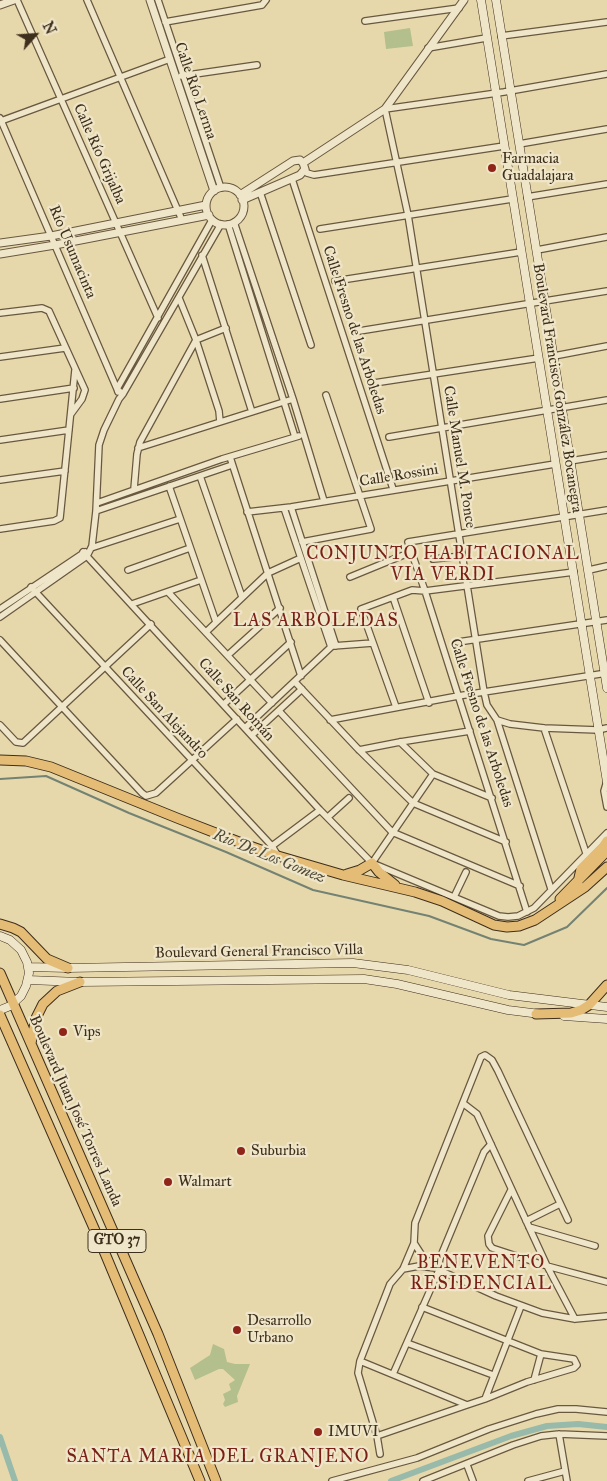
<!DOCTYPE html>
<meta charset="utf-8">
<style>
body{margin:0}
#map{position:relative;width:607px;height:1481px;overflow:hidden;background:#e7d8ac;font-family:"IM FELL Great Primer",serif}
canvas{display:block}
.north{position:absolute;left:10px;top:10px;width:50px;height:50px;-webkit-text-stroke:4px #efe6c9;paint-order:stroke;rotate:64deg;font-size:14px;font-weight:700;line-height:20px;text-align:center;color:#3e2e1c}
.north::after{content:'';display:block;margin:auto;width:18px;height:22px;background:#3e2e1c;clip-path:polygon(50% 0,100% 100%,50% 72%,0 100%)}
</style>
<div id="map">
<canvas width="607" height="1481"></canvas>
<div class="north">N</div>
</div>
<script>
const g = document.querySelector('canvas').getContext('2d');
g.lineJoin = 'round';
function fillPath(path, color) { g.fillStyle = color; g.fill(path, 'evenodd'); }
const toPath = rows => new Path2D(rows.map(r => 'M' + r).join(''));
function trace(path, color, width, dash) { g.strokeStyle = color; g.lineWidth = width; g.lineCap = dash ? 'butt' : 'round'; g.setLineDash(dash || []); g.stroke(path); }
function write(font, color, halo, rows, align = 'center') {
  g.font = font + ' "IM FELL Great Primer",serif'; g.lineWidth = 4.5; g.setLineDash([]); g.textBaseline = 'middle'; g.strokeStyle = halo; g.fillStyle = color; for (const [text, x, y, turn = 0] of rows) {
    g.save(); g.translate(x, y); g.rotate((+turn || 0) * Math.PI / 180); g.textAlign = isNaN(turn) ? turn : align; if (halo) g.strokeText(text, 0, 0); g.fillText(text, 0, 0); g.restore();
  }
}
const green = toPath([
 [410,28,413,46,386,49,384,32],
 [213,1344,224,1349,227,1362,235,1364,250,1364,237,1396,238,1402,225,1407,223,1404,225,1400,223,1394,231,1390,229,1384,235,1380,223,1369,219,1369,195,1380,190,1368,210,1355]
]);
const stream = toPath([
 [0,779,46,776,129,813,226,852,313,890,429,916,491,939,524,945,567,927,607,888]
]);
const canal = toPath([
 [0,1437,15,1481],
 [391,1481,511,1436,547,1426,578,1424,607,1427]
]);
const minor = toPath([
 [17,0,158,318],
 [87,0,182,220],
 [158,0,221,188],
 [365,21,459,8],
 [165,22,262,5,266,0],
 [501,36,607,22],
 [428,48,486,38],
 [181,76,257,65],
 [0,118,117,389,123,394],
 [1,121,170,59],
 [519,144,607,129],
 [305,169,307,173,314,175,504,146],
 [292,179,393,489],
 [260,192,311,345],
 [527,197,607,184],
 [234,222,293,399,324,501],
 [228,224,295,437],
 [320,229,512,199],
 [537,250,607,237],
 [202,255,252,412],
 [335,281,521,252],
 [179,298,196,340,219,411,220,422],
 [0,313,42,308,49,311,85,390,82,399,71,414],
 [353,332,607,291],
 [554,356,607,346],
 [0,357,65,348],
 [374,383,539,358],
 [118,392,117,389,212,220],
 [0,399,74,388],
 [389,437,607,400],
 [0,440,69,430],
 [138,448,293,399],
 [230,457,301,676],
 [570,461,607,455],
 [200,476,242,597],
 [0,480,65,471],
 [169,486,216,622],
 [134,489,137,454,140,442,196,340,226,328],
 [97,503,222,459,299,436],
 [291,507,336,646],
 [284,508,331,647],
 [96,511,232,465],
 [247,512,291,507,555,464],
 [0,529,54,521,60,518,75,370],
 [302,542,371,529,326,395],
 [91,548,180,519],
 [83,552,320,810,372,863,499,916,508,917,518,916,534,908,607,833],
 [433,559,462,556],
 [128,570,190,548],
 [589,570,607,566],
 [350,577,411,552],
 [31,587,272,846,278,856],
 [168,592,272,703],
 [393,597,429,703],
 [132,604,201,580],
 [0,609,85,552],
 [0,617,87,556,92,546,96,511,99,445,104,430,119,399,123,394,221,224],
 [206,632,268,573,301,558],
 [0,640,142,793,146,796,156,793,237,719],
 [458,642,607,620],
 [333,646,373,643],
 [228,655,280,608],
 [295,682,359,750,413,803,506,842],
 [224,704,291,642],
 [396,707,361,609,412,590,425,591,574,572],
 [279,711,392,832,520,886],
 [330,720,458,696,607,673],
 [497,720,510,724,544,728,598,730,607,728],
 [0,725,16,742,23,743,151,624],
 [245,728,331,647],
 [544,728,586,853],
 [252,735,302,689],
 [400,742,433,774,492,798],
 [359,750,400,742,470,731],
 [607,781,604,791,607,807],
 [328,817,349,798],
 [272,846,320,810],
 [372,863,433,774],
 [551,889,497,720,487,705,484,692,408,215,385,109,504,92,607,74],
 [454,897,466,872],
 [527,912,425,591,408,542,607,510],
 [464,1104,477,1114,547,1266,575,1319],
 [511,1190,488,1236,489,1244,492,1248,547,1266,607,1282],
 [526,1221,560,1204],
 [529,1227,595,1246],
 [414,1243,423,1257,438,1268],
 [403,1269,419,1266,435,1268],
 [439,1270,496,1296,542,1313,575,1319,607,1316],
 [521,1306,485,1399,527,1382,574,1368,577,1365,574,1359,541,1354],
 [422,1307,541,1354,534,1380],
 [407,1343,493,1375],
 [360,1361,467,1405,485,1399],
 [393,1374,439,1270,438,1268,440,1258,484,1152,491,1144],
 [559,1434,567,1481],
 [377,1436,467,1405],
 [380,1454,377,1436,358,1373,360,1361,390,1284,403,1269,414,1243,415,1223,481,1057,485,1055,492,1060,498,1071,568,1220],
 [467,1465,473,1481],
 [332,1481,417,1458,489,1429,536,1414,558,1409,576,1409,607,1412],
 [423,1481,513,1445,541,1436,559,1434,607,1436],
 [528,1481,565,1471]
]);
const tertiary = toPath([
 [150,0,214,191],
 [0,5,14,0],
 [303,163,385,109,464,0],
 '206 206a19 19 0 1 1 38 0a19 19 0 1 1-38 0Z',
 [240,195,293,161,300,160,303,163],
 [242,200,300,175,305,169,303,163],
 [0,243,51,236,206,205],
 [0,254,55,245,209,215]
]);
const secondary = toPath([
 [481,0,607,782],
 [496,0,607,688],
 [0,936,10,940,21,950,27,962,29,973,26,986,21,996,10,1006,0,1010],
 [28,967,68,968,353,963,408,970,509,995,607,1007],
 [28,980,80,982,364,979,397,984,508,1010,540,1014],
 [564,1016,607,1019]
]);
const primary = toPath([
 [0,760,26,761,51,767,177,818,244,844,278,856,343,875,415,892,442,901,494,925,507,927,519,926,535,920,585,887,607,867],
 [347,874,360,870,372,863,379,872,395,885],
 [578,882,581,869,603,847,607,841],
 [560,899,607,851],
 [0,924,13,928,21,932,47,959,68,968],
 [0,973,158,1334,216,1481],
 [536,1014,571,1013,581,1010,589,1005,607,985],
 [0,1015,104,1251,200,1481],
 [31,1043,36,1018,43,1004,57,991,80,982]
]);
const markers = [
 [492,168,5,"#8f2418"],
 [63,1032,5,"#8f2418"],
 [241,1151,5,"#8f2418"],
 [168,1182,5,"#8f2418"],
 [237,1330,5,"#8f2418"],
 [318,1432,5,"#8f2418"]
];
const shields = [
 [117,1241,58]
];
const shieldNames = [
 ["GTO 37",117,1241]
];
const streetNames = [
 ["Calle Río Lerma",195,91,71],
 ["Calle Río Grijalba",99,154,66],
 ["Río Usumacinta",72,252,67],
 ["Calle Fresno de las Arboledas",354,330,72],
 ["Boulevard Francisco González Bocanegra",557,388,81],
 ["Calle Manuel M. Ponce",459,457,81],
 ["Calle Rossini",399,476,-9],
 ["Calle San Román",236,700,48],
 ["Calle San Alejandro",164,713,47],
 ["Calle Fresno de las Arboledas",481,723,72],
 ["Boulevard General Francisco Villa",259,952,-1],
 ["Boulevard Juan José Torres Landa",75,1111,66]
];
const poiNames = [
 ["Farmacia",502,159],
 ["Guadalajara",502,176],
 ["Vips",73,1032],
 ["Suburbia",251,1151],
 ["Walmart",178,1182],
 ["Desarrollo",247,1321],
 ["Urbano",247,1338],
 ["IMUVI",328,1432]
];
const waterNames = [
 ["Rio De Los Gomez",269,857,22]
];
const quarterNames = [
 ["CONJUNTO HABITACIONAL",443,555],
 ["VIA VERDI",443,576],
 ["LAS ARBOLEDAS",316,622],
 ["BENEVENTO",481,1264],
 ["RESIDENCIAL",481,1285],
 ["SANTA MARIA DEL GRANJENO",218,1458]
];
fillPath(green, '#b3bf8c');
trace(stream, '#738272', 2);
trace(canal, '#97baab', 6);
trace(minor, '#685840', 8);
trace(tertiary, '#685840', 9);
trace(secondary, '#3e2e1c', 9);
trace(primary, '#3e2e1c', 11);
trace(minor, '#efe6c9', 5.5);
trace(tertiary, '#efe6c9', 7);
trace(secondary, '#efe6c9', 8);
trace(primary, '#e4bc76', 9);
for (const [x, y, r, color] of markers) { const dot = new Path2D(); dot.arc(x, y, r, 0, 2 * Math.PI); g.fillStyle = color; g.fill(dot); trace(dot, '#efe6c9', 2); }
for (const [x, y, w] of shields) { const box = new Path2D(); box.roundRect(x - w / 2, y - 11.5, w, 23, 4); g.fillStyle = '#efe6c9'; g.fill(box); trace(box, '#3e2e1c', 1); }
write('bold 14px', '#3e2e1c', null, shieldNames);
write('15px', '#3e2e1c', '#efe6c9', streetNames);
write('15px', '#3e2e1c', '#efe6c9', poiNames, 'left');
write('italic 16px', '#504a39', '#efe6c9', waterNames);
g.letterSpacing = '1px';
write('18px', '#7a1f14', '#efe6c9', quarterNames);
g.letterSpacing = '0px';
</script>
